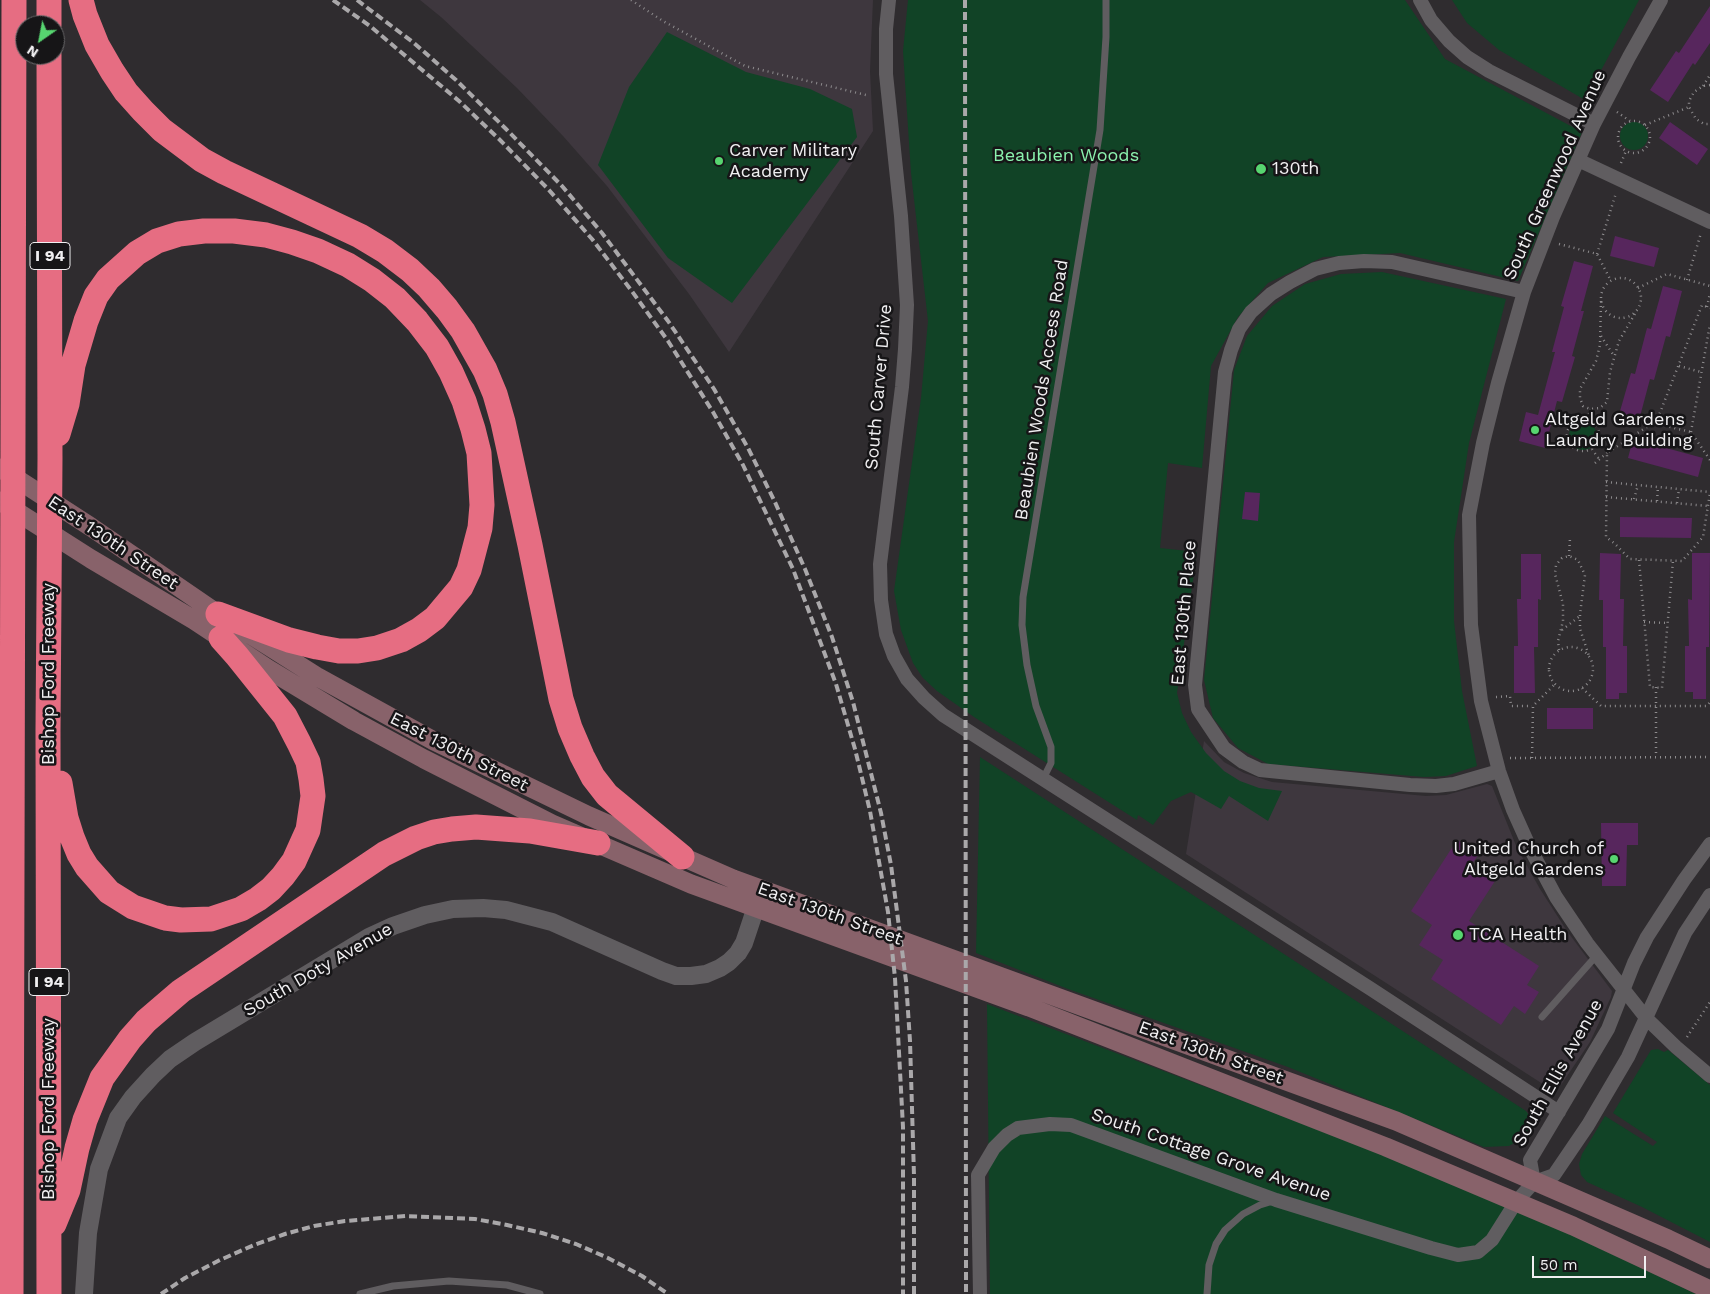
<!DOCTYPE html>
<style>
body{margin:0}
#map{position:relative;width:1710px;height:1294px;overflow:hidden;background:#2f2c2f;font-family:"Work Sans",sans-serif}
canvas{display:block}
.north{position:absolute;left:15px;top:15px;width:50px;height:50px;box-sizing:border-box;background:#161517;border:1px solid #6d6c6e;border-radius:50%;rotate:213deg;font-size:14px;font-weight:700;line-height:20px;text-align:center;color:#f0eff1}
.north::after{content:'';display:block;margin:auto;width:18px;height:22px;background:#57d570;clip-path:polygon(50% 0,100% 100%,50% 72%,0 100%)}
.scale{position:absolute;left:1532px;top:1256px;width:114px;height:22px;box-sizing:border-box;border:2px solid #f0eff1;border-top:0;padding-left:6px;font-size:15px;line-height:18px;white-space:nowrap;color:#f0eff1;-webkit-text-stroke:4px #161517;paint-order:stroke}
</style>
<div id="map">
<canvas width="1710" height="1294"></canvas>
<div class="north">N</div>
<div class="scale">50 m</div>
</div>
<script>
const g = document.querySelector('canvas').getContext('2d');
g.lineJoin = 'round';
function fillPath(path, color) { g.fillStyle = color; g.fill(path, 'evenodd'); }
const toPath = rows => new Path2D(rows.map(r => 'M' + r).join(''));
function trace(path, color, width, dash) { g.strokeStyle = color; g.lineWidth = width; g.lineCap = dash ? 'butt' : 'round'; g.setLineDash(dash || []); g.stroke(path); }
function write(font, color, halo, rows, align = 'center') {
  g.font = font + ' "Work Sans",sans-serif'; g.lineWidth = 5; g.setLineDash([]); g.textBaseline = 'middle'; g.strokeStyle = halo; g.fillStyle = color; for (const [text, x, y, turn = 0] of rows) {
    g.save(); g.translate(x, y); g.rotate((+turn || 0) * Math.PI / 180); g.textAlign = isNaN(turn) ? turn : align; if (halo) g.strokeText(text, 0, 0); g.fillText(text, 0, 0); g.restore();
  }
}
const built = toPath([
 [420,0,873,0,870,71,873,131,729,352,689,294,607,186,563,136,517,88,441,17],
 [1204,741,1224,762,1244,773,1272,782,1426,796,1446,795,1487,784,1492,786,1517,848,1540,889,1567,931,1612,991,1611,997,1590,1042,1561,1085,1555,1088,1549,1088,1186,854]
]);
const green = toPath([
 [908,0,1405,0,1445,59,1582,132,1518,281,1400,253,1323,257,1268,283,1238,317,1211,366,1202,468,1168,463,1160,548,1197,552,1177,693,1182,713,1191,732,1206,753,1224,771,1240,781,1259,788,1282,791,1268,821,1229,796,1221,809,1191,792,1171,801,1153,825,1138,815,1137,820,974,717,937,691,923,678,913,663,901,630,894,591,921,398,928,321,911,173,903,51],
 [1452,0,1639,0,1585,100,1499,50,1467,23],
 [667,32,746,72,810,89,852,109,857,137,732,303,668,258,598,165,629,87],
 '1620 136a14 14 0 1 1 28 0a14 14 0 1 1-28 0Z',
 [1382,272,1506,299,1469,443,1454,542,1454,621,1462,691,1477,766,1446,776,1424,777,1268,764,1238,748,1213,718,1204,680,1234,370,1247,336,1272,306,1305,284,1341,274],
 '1569 436a14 14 0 1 1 28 0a14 14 0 1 1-28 0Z',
 [980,757,1526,1111,1534,1122,1529,1134,1509,1146,1484,1147,1288,1067,1068,989,976,953],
 [987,1004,1445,1178,1526,1213,1696,1294,990,1294],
 [1658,1049,1664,1052,1668,1050,1710,1085,1710,1242,1642,1207,1587,1182,1581,1175,1579,1164,1582,1154,1605,1116,1653,1146,1657,1142,1613,1113,1651,1050]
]);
const building = toPath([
 [1710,6,1710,43,1695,65,1693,63,1668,102,1650,90,1676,51,1679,53],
 [1670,122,1708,149,1697,165,1659,138],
 [1615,236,1659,248,1654,267,1610,256],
 [1574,261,1593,266,1581,311,1584,311,1572,356,1575,357,1562,402,1557,401,1545,448,1519,441,1526,412,1538,415,1555,352,1552,352,1564,307,1561,306],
 [1663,286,1682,291,1670,337,1666,336,1654,380,1650,379,1638,424,1618,418,1631,373,1635,374,1647,328,1651,329],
 [1633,439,1703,458,1698,477,1628,458],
 [1245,492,1260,493,1258,521,1242,519],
 [1620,517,1692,518,1691,538,1620,537],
 [1600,553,1621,554,1620,599,1624,599,1623,646,1627,646,1627,693,1619,693,1619,699,1606,699,1606,647,1603,647,1603,600,1599,600],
 [1692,553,1710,553,1709,647,1706,647,1706,699,1693,699,1693,692,1685,692,1685,646,1689,646,1688,599,1692,600],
 [1521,554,1541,554,1541,600,1538,599,1538,647,1534,647,1535,693,1514,693,1514,646,1518,646,1517,599,1521,599],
 [1547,708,1593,708,1593,729,1547,729],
 [1601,823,1638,823,1638,845,1627,845,1626,886,1602,886],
 [1457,840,1479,854,1471,865,1495,881,1469,921,1539,966,1527,985,1539,992,1525,1014,1514,1006,1501,1025,1431,979,1443,960,1419,945,1432,925,1411,911]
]);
const path = toPath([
 [631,0,663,21,745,66,866,95],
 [1710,85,1703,86,1694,92,1689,101,1689,107,1696,119,1704,124,1710,124],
 [1703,86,1710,75],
 [1617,112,1630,121],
 '1618 137a16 16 0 1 1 32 0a16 16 0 1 1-32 0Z',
 [1645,125,1689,107],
 [1621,163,1626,151],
 [1559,244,1597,254,1611,281],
 [1597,254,1616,193],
 '1601 298a20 20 0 1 1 40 0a20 20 0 1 1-40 0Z',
 [1687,280,1701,233],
 [1638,288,1667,274,1710,286],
 [1601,301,1600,345,1596,361,1580,389,1580,398,1583,406,1590,409,1600,408,1607,402,1610,372,1619,341,1636,312],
 [1707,307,1710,293],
 [1601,336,1614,356],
 [1679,366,1701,372],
 '1567 435a16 16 0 1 1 32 0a16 16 0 1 1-32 0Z',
 [1588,419,1590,409],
 [1656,423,1702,305,1710,308],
 [1691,432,1710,324],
 [1592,449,1599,459],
 [1710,460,1691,432,1653,423,1607,453,1606,537,1614,543,1630,559,1682,561,1703,537,1710,493],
 [1595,463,1607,453],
 [1606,482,1710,492],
 [1606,497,1708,506],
 [1634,499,1638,485],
 [1657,501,1658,487],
 [1677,503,1679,489],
 [1569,556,1570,538],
 [1639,560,1650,687,1662,688,1673,561],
 [1644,622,1668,623],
 [1562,630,1580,616],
 '1549 669a22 22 0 1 1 44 0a22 22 0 1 1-44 0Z',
 [1559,650,1558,641,1563,621,1563,604,1555,574,1556,565,1562,558,1569,556,1578,560,1585,575,1580,614,1580,629,1589,656],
 [1656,687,1656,757],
 [1582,688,1601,706,1707,706,1710,702],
 [1496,697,1510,696,1511,706,1532,706],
 [1510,758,1710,757],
 [1532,758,1533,706,1555,684],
 [1687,1037,1710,1002]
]);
const service = toPath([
 [1043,779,1051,763,1051,747,1036,706,1027,665,1022,625,1023,597,1100,130,1106,37,1106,0],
 [1542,1017,1597,955],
 [360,1294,393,1286,449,1281,507,1285,540,1294],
 [1207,1294,1209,1265,1216,1244,1225,1230,1243,1214,1260,1205,1273,1201]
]);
const minor = toPath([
 [889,0,886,29,886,74,901,216,907,305,905,349,902,387,880,564,881,600,886,634,894,656,907,679,924,698,943,715,1371,989,1559,1112],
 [1420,0,1431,20,1449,41,1467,57,1489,71,1594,124],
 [1661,0,1629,57,1594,124,1553,217,1524,292,1498,383,1483,443,1469,515,1471,625,1481,701,1499,771,1513,810,1531,850,1556,897,1587,943,1647,1019,1676,1047,1710,1076],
 [1578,160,1710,222],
 [1499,771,1454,784,1436,786,1410,785,1260,770,1243,762,1224,748,1198,709,1195,685,1225,372,1231,350,1239,329,1251,312,1271,294,1290,282,1315,269,1339,263,1364,261,1392,262,1524,292],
 [1534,1182,1530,1160,1608,1029,1634,963,1647,937,1684,880,1710,844],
 [980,1294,978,1175,994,1148,1007,1135,1018,1128,1050,1124,1071,1125,1276,1200,1431,1248,1458,1255,1478,1252,1492,1240,1516,1202,1534,1182,1554,1175,1588,1125,1628,1057,1685,933,1710,895]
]);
const tertiary = toPath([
 [84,1294,88,1233,99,1169,118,1118,133,1097,153,1075,170,1059,195,1042,369,937,393,926,425,915,453,909,483,908,506,910,552,922,662,971,676,976,691,976,706,974,720,968,729,962,738,953,744,943,762,889]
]);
const secondary = toPath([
 [0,468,91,527,218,614,316,676,434,741,589,816,733,879,1396,1121,1668,1239,1710,1259],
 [0,501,91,559,194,620,268,669,354,721,424,759,552,824,691,884,1029,1007,1386,1147,1573,1226,1710,1290]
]);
const motorway = toPath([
 [49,0,49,25],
 [81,0,85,15,97,45,112,71,126,92,143,111,162,130,202,160,224,172,360,236,385,251,410,270,429,288,447,309,463,331,485,370,495,394,503,422,530,545,561,699,570,728,582,756,593,777,607,795,682,857],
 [58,434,67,404,73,365,86,321,96,296,108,279,137,253,157,241,179,234,204,231,234,231,266,235,292,242,318,251,348,265,372,280,395,298,417,321,437,347,451,372,464,401,473,429,479,453,482,505,480,528,469,570,461,587,435,618,419,630,401,640,377,648,358,651,339,651,317,647,289,640,218,614],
 [60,783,66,818,72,837,79,854,87,867,109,892,133,907,165,918,181,920,211,919,241,909,258,899,271,889,283,876,294,861,308,830,313,796,311,779,308,762,299,743,285,716,237,656,221,638],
 [54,1224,68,1190,77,1148,85,1120,102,1078,130,1039,146,1021,181,991,384,854,416,838,434,832,452,829,476,827,530,831,598,843],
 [11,1294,14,0],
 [49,1294,48,730,50,458,49,55]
]);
const rail = toPath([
 [333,0,370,26,459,101,499,139,548,189,592,239,631,290,668,341,713,412,743,465,793,569,836,684,855,749,870,811,888,912,895,978,903,1127,903,1294],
 [357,0,414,43,456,80,506,129,562,186,602,233,668,321,714,389,748,448,774,500,805,569,832,637,853,702,881,813,891,865,906,981,910,1041,914,1176,914,1294],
 [965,0,966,1294],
 [161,1294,185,1278,220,1260,254,1245,285,1234,314,1226,345,1221,406,1216,475,1219,507,1225,542,1233,576,1244,608,1258,642,1276,668,1294]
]);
const markers = [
 [719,161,5,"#57d570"],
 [1261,169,6,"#57d570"],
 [1535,430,5,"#57d570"],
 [1614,859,5,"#57d570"],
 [1458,935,6,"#57d570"]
];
const shields = [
 [50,256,40],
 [49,982,40]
];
const shieldNames = [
 ["I 94",50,256],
 ["I 94",49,982]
];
const poiNames = [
 ["Carver Military",729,151],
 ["Academy",729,172],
 ["130th",1272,169],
 ["Altgeld Gardens",1545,420],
 ["Laundry Building",1545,441],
 ["United Church of",1604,849,"right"],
 ["Altgeld Gardens",1604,870,"right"],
 ["TCA Health",1469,935]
];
const parkNames = [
 ["Beaubien Woods",1066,156]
];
const streetNames = [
 ["South Greenwood Avenue",1555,175,-66],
 ["South Carver Drive",879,387,-85],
 ["Beaubien Woods Access Road",1042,390,-81],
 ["East 130th Street",113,543,34],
 ["East 130th Place",1184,613,-85],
 ["Bishop Ford Freeway",49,674,-90],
 ["East 130th Street",459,752,27],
 ["East 130th Street",830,914,20],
 ["South Doty Avenue",318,970,-30],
 ["East 130th Street",1211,1053,20],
 ["South Ellis Avenue",1558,1073,-61],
 ["Bishop Ford Freeway",49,1109,-90],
 ["South Cottage Grove Avenue",1211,1155,19]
];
fillPath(built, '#3e373e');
fillPath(green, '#114326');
fillPath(building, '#57265d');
trace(path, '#8e8c8e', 2.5, [1, 4]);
trace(service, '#605d60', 7);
trace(minor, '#605d60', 14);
trace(tertiary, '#605d60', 18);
trace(secondary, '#88626a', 19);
trace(motorway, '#e66d82', 25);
trace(rail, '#aaa8aa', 4, [8, 4]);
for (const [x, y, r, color] of markers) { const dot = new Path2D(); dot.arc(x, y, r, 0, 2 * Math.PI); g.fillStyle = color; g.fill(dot); trace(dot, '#161517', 2); }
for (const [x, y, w] of shields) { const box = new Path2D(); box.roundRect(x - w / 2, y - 13.5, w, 27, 4); g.fillStyle = '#161517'; g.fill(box); trace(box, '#f0eff1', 1); }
write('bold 16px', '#f0eff1', null, shieldNames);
write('18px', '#f0eff1', '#161517', poiNames, 'left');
write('18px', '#8bf2ae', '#161517', parkNames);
write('18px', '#f0eff1', '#161517', streetNames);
</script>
